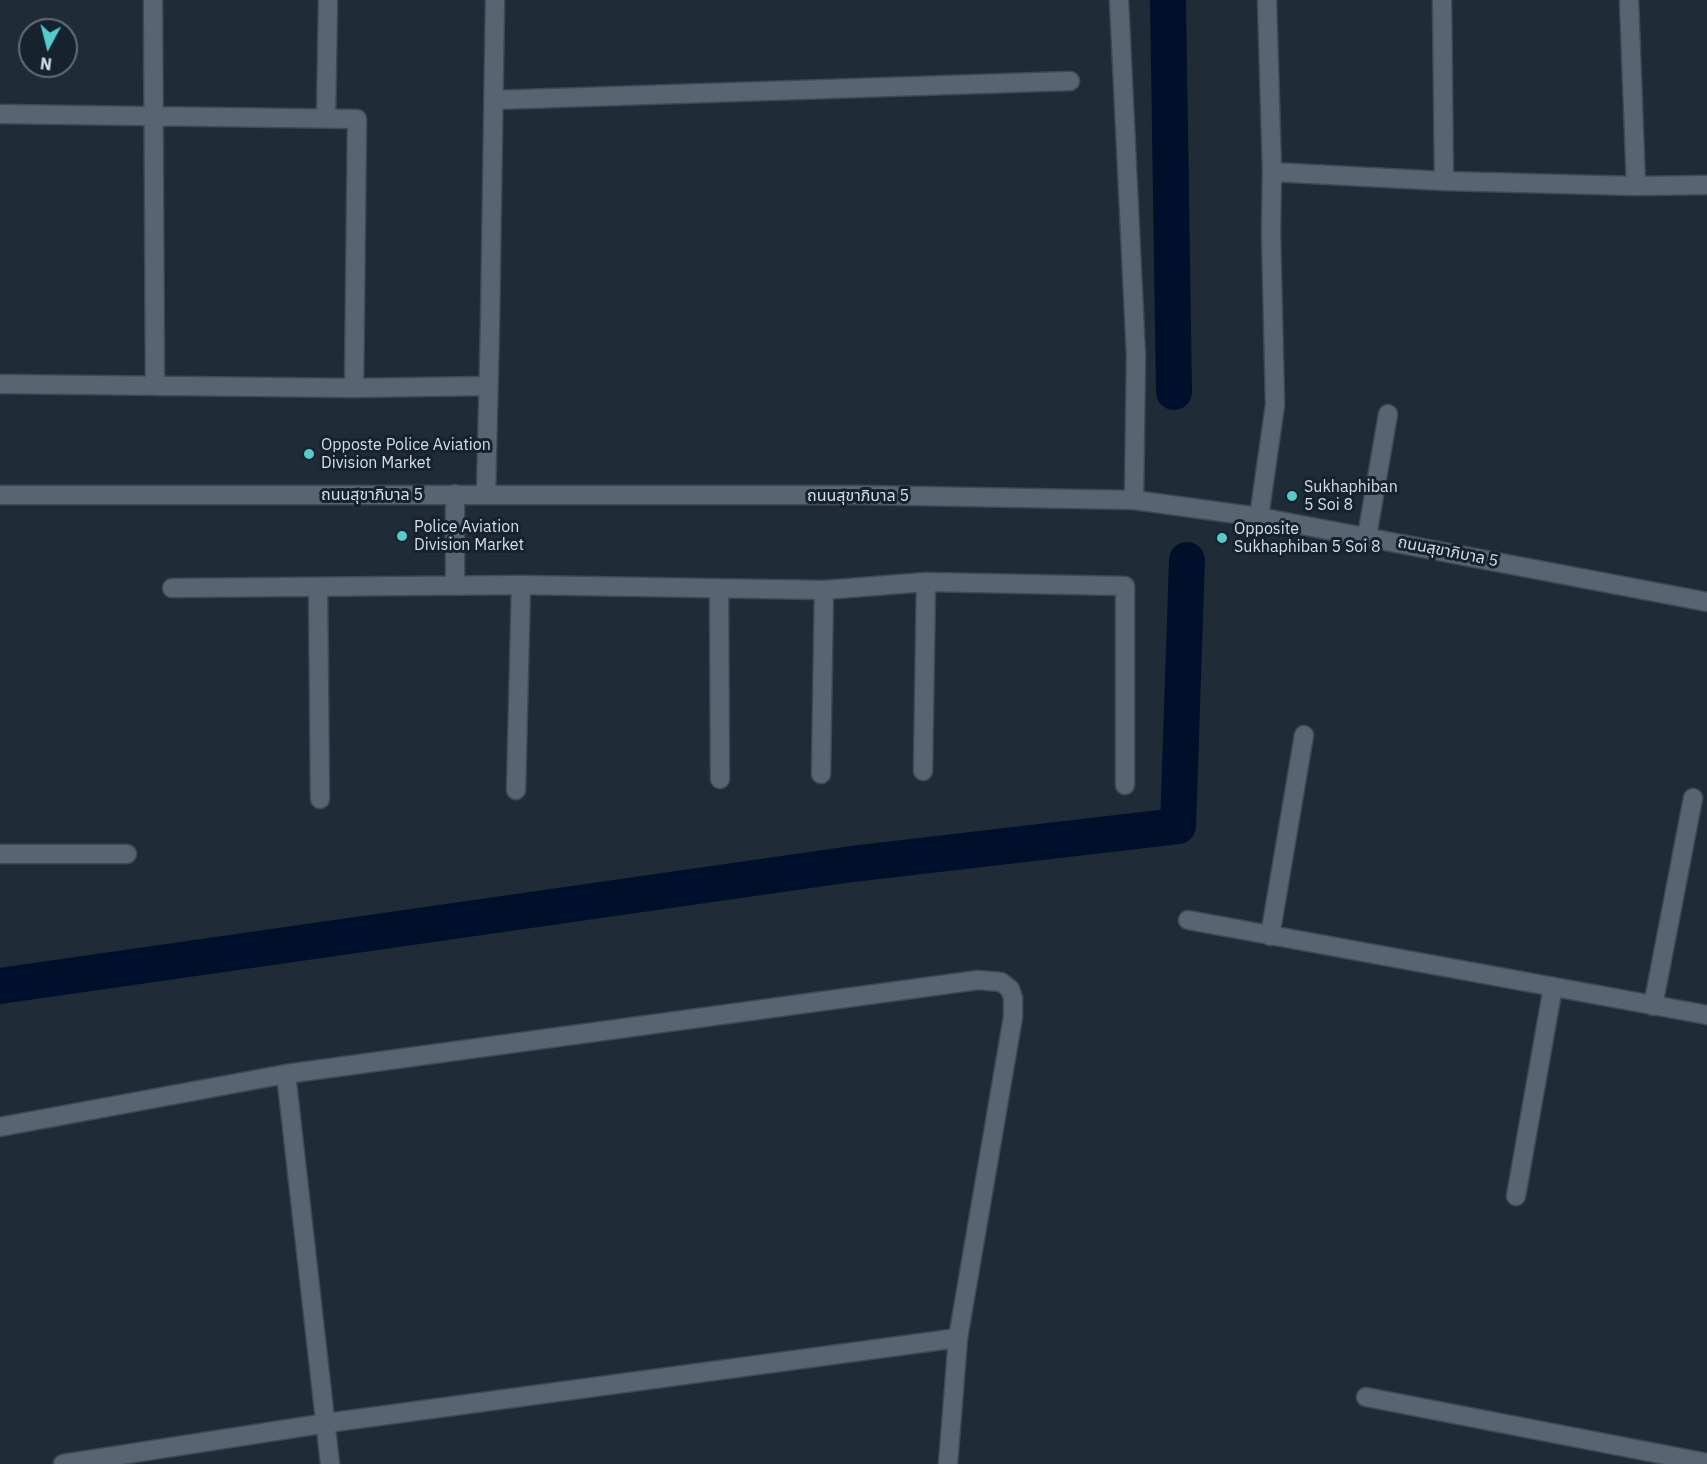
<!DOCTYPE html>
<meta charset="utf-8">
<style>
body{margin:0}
#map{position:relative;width:1707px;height:1464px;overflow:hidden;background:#1f2c37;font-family:"IBM Plex Sans",sans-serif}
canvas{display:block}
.north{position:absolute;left:18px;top:18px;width:60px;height:60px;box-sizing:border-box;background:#16222d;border:2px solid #636e77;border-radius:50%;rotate:187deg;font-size:16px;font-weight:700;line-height:24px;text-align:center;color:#d7dfe6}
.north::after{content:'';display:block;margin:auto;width:21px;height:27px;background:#53cdcb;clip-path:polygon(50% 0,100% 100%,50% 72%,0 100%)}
</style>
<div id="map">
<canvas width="1707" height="1464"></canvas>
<div class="north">N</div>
</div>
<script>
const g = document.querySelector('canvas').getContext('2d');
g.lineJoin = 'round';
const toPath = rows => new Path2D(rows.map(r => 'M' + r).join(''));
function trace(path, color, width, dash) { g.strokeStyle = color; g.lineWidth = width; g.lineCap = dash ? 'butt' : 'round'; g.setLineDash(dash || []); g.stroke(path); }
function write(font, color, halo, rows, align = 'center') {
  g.font = font + ' "IBM Plex Sans","Noto Sans Thai",sans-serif'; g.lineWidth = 6; g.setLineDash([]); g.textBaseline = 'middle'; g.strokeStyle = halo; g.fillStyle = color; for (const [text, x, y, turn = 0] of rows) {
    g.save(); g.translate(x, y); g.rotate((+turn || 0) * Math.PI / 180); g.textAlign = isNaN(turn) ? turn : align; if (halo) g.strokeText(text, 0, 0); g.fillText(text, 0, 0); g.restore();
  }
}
const canal = toPath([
 [1168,0,1174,392],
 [0,986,852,864,1178,826,1187,560]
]);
const street = toPath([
 [153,0,155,386],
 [1119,0,1136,356,1134,500],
 [1442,0,1444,181],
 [1629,0,1636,186],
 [494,100,1070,81],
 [0,114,357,119,354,388],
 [326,118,328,0],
 [1272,172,1444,181,1636,186,1707,185],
 [0,384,354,388,488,386],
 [486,494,490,324,495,0],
 [1259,517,1275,405,1271,232,1272,172,1267,0],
 [1367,536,1388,414],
 [521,585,824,590,926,582,1125,586,1125,785],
 [455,586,455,494],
 [172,588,521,585,516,790],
 [318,588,320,799],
 [719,588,720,779],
 [923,771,926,582],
 [821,774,824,590],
 [0,854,127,854],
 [1188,920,1707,1015],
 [1270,936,1304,735],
 [1653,1006,1693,798],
 [286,1074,330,1464],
 [0,1127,286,1074,978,980,1001,982,1010,989,1013,998,1013,1017,958,1338,948,1464],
 [1516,1196,1553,987],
 [1366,1397,1707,1463],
 [63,1464,327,1423,958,1338]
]);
const secondary = toPath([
 [0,495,862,495,1134,500,1259,517,1707,602]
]);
const markers = [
 [309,454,6,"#53cdcb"],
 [1292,496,6,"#53cdcb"],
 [402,536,6,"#53cdcb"],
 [1222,538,6,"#53cdcb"]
];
const poiNames = [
 ["Opposte Police Aviation",321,445],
 ["Division Market",321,463],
 ["Sukhaphiban",1304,487],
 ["5 Soi 8",1304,505],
 ["Police Aviation",414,527],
 ["Division Market",414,545],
 ["Opposite",1234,529],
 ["Sukhaphiban 5 Soi 8",1234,547]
];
const streetNames = [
 ["ถนนสุขาภิบาล 5",372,495],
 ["ถนนสุขาภิบาล 5",858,496],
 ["ถนนสุขาภิบาล 5",1448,552,11]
];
trace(canal, '#00102a', 36);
trace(street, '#3f4952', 21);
trace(secondary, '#3f4952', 21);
trace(street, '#576572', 18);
trace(secondary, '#576572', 18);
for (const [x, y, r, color] of markers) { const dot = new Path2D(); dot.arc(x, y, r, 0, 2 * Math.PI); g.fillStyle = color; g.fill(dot); trace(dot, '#16222d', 2); }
write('16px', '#d7dfe6', '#16222d', poiNames, 'left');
write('16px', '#d7dfe6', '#16222d', streetNames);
</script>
